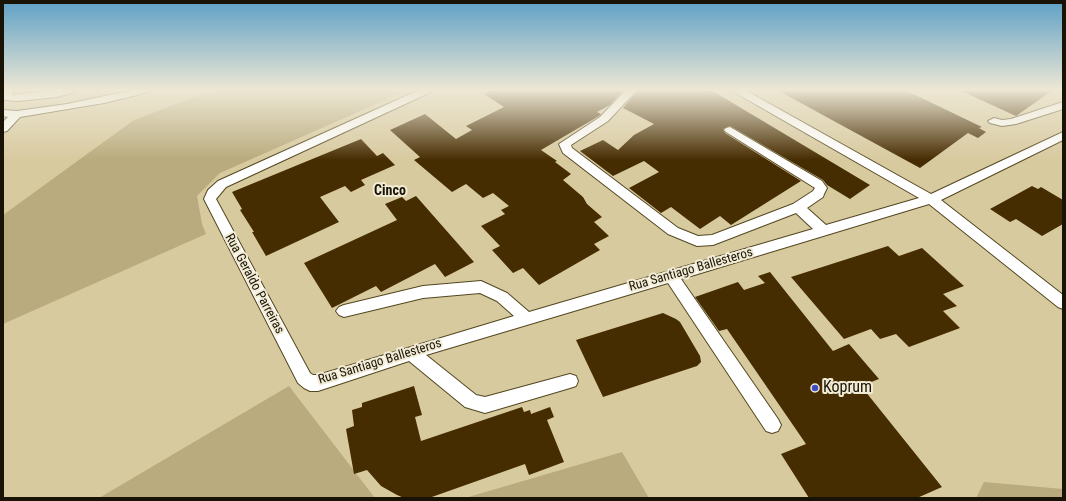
<!DOCTYPE html>
<style>
body{margin:0}
#map{position:relative;width:1066px;height:501px;overflow:hidden;background:#d8ca9f;font-family:"Roboto Condensed",sans-serif}
canvas{display:block}
.frame{position:absolute;inset:0;border:4px solid #181304;pointer-events:none}
</style>
<div id="map">
<canvas width="1066" height="501"></canvas>
<div class="frame"></div>
</div>
<script>
const g = document.querySelector('canvas').getContext('2d');
g.lineJoin = 'round';
function fillPath(path, color) { g.fillStyle = color; g.fill(path, 'evenodd'); }
const toPath = rows => new Path2D(rows.map(r => 'M' + r).join(''));
function trace(path, color, width, dash) { g.strokeStyle = color; g.lineWidth = width; g.lineCap = dash ? 'butt' : 'round'; g.setLineDash(dash || []); g.stroke(path); }
function write(font, color, halo, rows, align = 'center') {
  g.font = font + ' "Roboto Condensed",sans-serif'; g.lineWidth = 4; g.setLineDash([]); g.textBaseline = 'middle'; g.strokeStyle = halo; g.fillStyle = color; for (const [text, x, y, turn = 0] of rows) {
    g.save(); g.translate(x, y); g.rotate((+turn || 0) * Math.PI / 180); g.textAlign = isNaN(turn) ? turn : align; if (halo) g.strokeText(text, 0, 0); g.fillText(text, 0, 0); g.restore();
  }
}
const green = toPath([
 [212,90,408,90,220,173,197,196,202,224,206,234,3,324,3,215,134,120],
 [289,386,375,498,99,498],
 [622,452,649,498,465,498],
 [984,482,1063,489,1063,498,976,498]
]);
const building = toPath([
 [492,90,624,90,610,105,597,112,601,114,599,116,541,150,557,161,555,162,571,174,563,180,583,197,587,204,602,217,594,222,609,236,594,244,600,250,539,285,523,268,513,273,492,250,500,246,481,226,505,214,501,210,509,206,493,193,483,198,466,184,452,192,414,160,420,157,390,130,425,114,456,139,472,130,466,126,504,107,484,94],
 [638,90,711,90,870,185,850,199,827,185,823,180,730,126,723,129,725,133,801,181,731,225,720,216,700,229,671,207,661,213,629,188,659,172,644,161,613,176,580,151,603,140,618,150,634,135,654,124,623,108],
 [777,90,905,90,982,127,979,128,986,132,978,138,968,133,920,168],
 [959,90,1053,90,1016,116],
 [361,139,377,156,383,153,395,165,361,180,365,185,351,192,345,186,320,197,339,222,266,256,252,232,254,232,240,210,242,209,232,192],
 [1032,186,1038,189,1041,187,1063,200,1063,224,1042,236,1016,219,1010,222,990,209],
 [416,196,474,262,445,277,435,264,381,292,376,286,332,308,304,263,397,220,385,204,402,197,406,201],
 [888,246,899,256,922,248,964,286,943,294,957,306,943,311,960,328,909,347,896,334,880,339,871,329,844,339,791,277],
 [770,272,833,351,849,344,879,379,861,386,942,487,917,498,809,498,781,454,806,444,727,329,719,331,695,297,738,282,744,290,765,283,758,276],
 [663,313,676,319,680,322,700,356,701,362,697,366,603,397,576,340],
 [414,386,422,415,415,417,421,441,522,407,524,412,530,410,531,414,550,407,554,417,547,420,564,462,529,475,525,464,429,498,404,498,397,495,381,486,367,470,354,474,346,429,354,426,352,410,362,407,362,403]
]);
const minor = toPath([
 [4,90,14,90,12,95,60,90,75,90,74,92,57,97,18,101,5,100,3,97,4,90],
 [133,90,150,90,149,92,104,103,20,117,7,131,3,132,3,122,8,117,3,116,3,110,17,111,67,104,133,90],
 [419,90,432,90,431,92,226,187,216,199,310,373,313,375,318,375,514,316,497,301,480,293,423,298,344,317,339,315,336,311,339,307,344,305,423,286,481,281,507,293,529,312,813,229,796,213,713,245,697,246,668,234,563,153,559,144,600,117,626,90,637,90,608,121,571,145,572,148,678,228,698,236,712,235,793,204,813,191,815,188,726,132,724,130,726,128,730,127,822,181,827,188,824,194,823,197,807,208,826,225,919,198,734,92,733,90,745,90,931,194,1063,132,1063,140,941,200,1063,295,1063,309,1058,307,929,204,681,279,778,419,781,425,778,431,772,433,766,431,668,283,426,355,476,395,485,397,570,374,576,376,578,381,576,386,570,388,485,413,465,407,409,361,318,391,310,391,304,388,298,383,204,199,208,190,218,181,419,90],
 [1063,102,1063,109,1016,124,1002,126,990,123,988,121,994,118,1002,120,1011,119,1063,102]
]);
const markers = [
 [815,388,4,"#3f4bbf"]
];
const streetNames = [
 ["Rua Santiago Ballesteros",691,270,-16],
 ["Rua Geraldo Parreiras",254,284,62],
 ["Rua Santiago Ballesteros",380,362,-17]
];
const neighbourhoodNames = [
 ["Cinco",390,191]
];
const nearPoinames = [
 ["Koprum",823,388]
];
fillPath(green, '#b9ab7d');
fillPath(building, '#462c01');
trace(minor, '#534720', 2);
fillPath(minor, '#fff');
const sky = g.createLinearGradient(0, 0, 0, 160);
sky.addColorStop(0, '#5da0c6');
sky.addColorStop(0.56, '#ede7d4');
sky.addColorStop(1, '#ede7d400');
g.fillStyle = sky;
g.fillRect(0, 0, 1066, 160);
for (const [x, y, r, color] of markers) { const dot = new Path2D(); dot.arc(x, y, r, 0, 2 * Math.PI); g.fillStyle = color; g.fill(dot); trace(dot, '#f2ebd6', 1.5); }
write('13px', '#181304', '#f2ebd6', streetNames);
write('bold 14px', '#181304', '#f2ebd6', neighbourhoodNames);
write('16px', '#181304', '#f2ebd6', nearPoinames, 'left');
</script>
